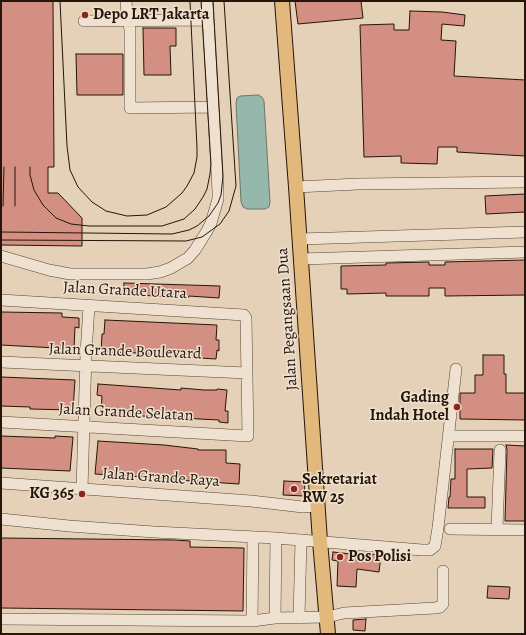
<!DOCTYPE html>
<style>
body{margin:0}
#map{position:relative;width:526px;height:635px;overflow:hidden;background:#e5d1b7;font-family:Alegreya,serif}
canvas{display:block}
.frame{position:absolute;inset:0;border:2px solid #261509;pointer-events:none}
</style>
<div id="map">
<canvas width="526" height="635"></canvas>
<div class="frame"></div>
</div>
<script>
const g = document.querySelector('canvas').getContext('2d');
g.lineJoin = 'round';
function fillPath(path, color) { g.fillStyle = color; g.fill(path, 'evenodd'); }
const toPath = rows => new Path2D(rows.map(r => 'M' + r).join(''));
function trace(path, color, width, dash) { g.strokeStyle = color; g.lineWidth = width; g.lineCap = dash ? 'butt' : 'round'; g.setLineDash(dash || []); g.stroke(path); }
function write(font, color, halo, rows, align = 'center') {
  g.font = font + ' Alegreya,serif'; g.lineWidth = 3; g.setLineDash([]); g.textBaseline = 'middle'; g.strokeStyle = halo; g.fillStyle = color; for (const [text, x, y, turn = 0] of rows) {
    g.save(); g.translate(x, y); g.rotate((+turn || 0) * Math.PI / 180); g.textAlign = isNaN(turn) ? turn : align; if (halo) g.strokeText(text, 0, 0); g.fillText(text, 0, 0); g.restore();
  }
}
const water = toPath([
 [258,95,262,97,264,101,270,202,269,207,265,209,247,209,243,207,241,202,236,103,237,98,240,96,258,95]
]);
const building = toPath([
 [1,1,53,1,54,167,48,167,48,193,58,193,82,218,82,246,1,245,1,1],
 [295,1,361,1,363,18,298,24,295,1],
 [410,11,442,12,465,15,464,26,442,24,441,40,456,41,454,76,525,80,525,156,457,152,457,147,438,147,437,164,401,163,401,156,364,157,360,25,394,24,394,30,409,30,410,11],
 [143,28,176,28,176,46,170,46,171,75,144,75,143,28],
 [76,54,123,54,123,95,77,95,76,54],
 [525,194,525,212,486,214,485,196,525,194],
 [525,260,525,295,445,296,445,288,429,288,429,296,386,296,386,293,347,294,347,289,341,289,341,266,386,265,386,263,429,262,429,265,445,265,445,262,525,260],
 [124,283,220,286,219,298,189,296,189,297,171,297,123,294,124,283],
 [1,312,62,313,62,317,79,318,79,328,75,327,74,349,1,345,1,312],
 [105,320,217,325,216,340,219,340,219,351,217,350,216,359,138,354,138,353,101,352,102,334,104,334,105,320],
 [483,355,504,355,504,374,506,374,506,393,525,393,525,420,460,419,460,393,475,393,475,375,483,375,483,355],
 [1,377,75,380,73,410,30,409,30,407,1,406,1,377],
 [98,384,181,390,181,388,204,390,217,390,217,389,227,390,225,411,228,411,228,423,219,422,219,420,101,414,102,396,97,395,98,384],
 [1,436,55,438,55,436,73,437,70,471,1,468,1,436],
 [98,441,164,445,198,449,198,450,226,450,226,463,240,464,239,484,178,480,178,479,95,474,98,441],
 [506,445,525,446,525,521,505,521,507,450,506,445],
 [455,449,493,449,492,468,467,469,467,497,485,497,485,508,448,508,449,497,450,497,451,479,455,479,455,449],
 [284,481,305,482,304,496,283,495,284,481],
 [1,538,175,540,190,541,190,547,244,548,243,611,1,608,1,538],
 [333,552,360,555,360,553,381,555,379,572,357,569,356,587,337,586,338,561,332,560,333,552],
 [488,586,510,587,509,599,487,598,488,586],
 [366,619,365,631,353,630,353,620,366,619]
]);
const minor = toPath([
 [126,1,127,15,130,29,130,108,213,107],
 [84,21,208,20],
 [296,187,358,184,525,182],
 [300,239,525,232],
 [1,256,49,270,70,274,147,274,160,272,171,268,188,258,195,250,207,231,211,223,218,199,218,191,207,1],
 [301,259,525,252],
 [1,300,244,315,246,318,248,436,1,422],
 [1,362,247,373],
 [448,436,525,436],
 [1,483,251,501,303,507,318,506],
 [82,489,86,354,89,306],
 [1,519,69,526,154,532,276,538,422,550,430,550,435,546,438,528,456,369],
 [450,529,525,530],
 [497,529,500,450],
 [275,618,276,538],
 [299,618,301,540],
 [1,619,252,621,275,618,327,617,344,613,435,608,440,607,443,604,443,571],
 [252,621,253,538]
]);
const major = toPath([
 [282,1,296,187,320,541,328,634]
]);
const tram = toPath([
 [60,1,67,146,70,170,78,187,92,202,106,211,127,216,147,215,166,207,182,193,187,186,194,173,197,157,197,148,190,1],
 [30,167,30,175,34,190,43,205,56,218,71,224,89,226,162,226,184,219,195,209,203,197,207,189,210,174,211,164,201,1],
 [3,206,4,167],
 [15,206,15,167],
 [1,232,172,234,189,230,197,226,209,216,218,203,221,195,223,176,213,1],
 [1,240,186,241,202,237,220,224,229,211,236,186,224,1]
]);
const markers = [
 [85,15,4,"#8f2418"],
 [457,407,4,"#8f2418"],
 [294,489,4,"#8f2418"],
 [82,494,4,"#8f2418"],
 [340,557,4,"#8f2418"]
];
const poiNames = [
 ["Depo LRT Jakarta",93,15],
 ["Gading",449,398,"right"],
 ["Indah Hotel",449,416,"right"],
 ["Sekretariat",302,480],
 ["RW 25",302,498],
 ["KG 365",74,494,"right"],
 ["Pos Polisi",348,557]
];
const streetNames = [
 ["Jalan Grande Utara",125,291,3],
 ["Jalan Pegangsaan Dua",288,319,-94],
 ["Jalan Grande Boulevard",125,352,2],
 ["Jalan Grande Selatan",126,413,3],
 ["Jalan Grande Raya",161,478,4]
];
fillPath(water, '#96b7ac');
trace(water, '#69766b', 1);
fillPath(building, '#d38f81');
trace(building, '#261509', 1);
trace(minor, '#564434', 12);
trace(major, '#261509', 16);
trace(minor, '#eee1d0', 11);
trace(major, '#e2b87c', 14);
trace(tram, '#261509', 1);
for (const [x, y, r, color] of markers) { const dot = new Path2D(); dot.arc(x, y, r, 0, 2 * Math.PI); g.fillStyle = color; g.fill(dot); trace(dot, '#eee1d0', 1.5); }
write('bold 16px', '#261509', '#eee1d0', poiNames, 'left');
write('16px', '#261509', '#eee1d0', streetNames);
</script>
